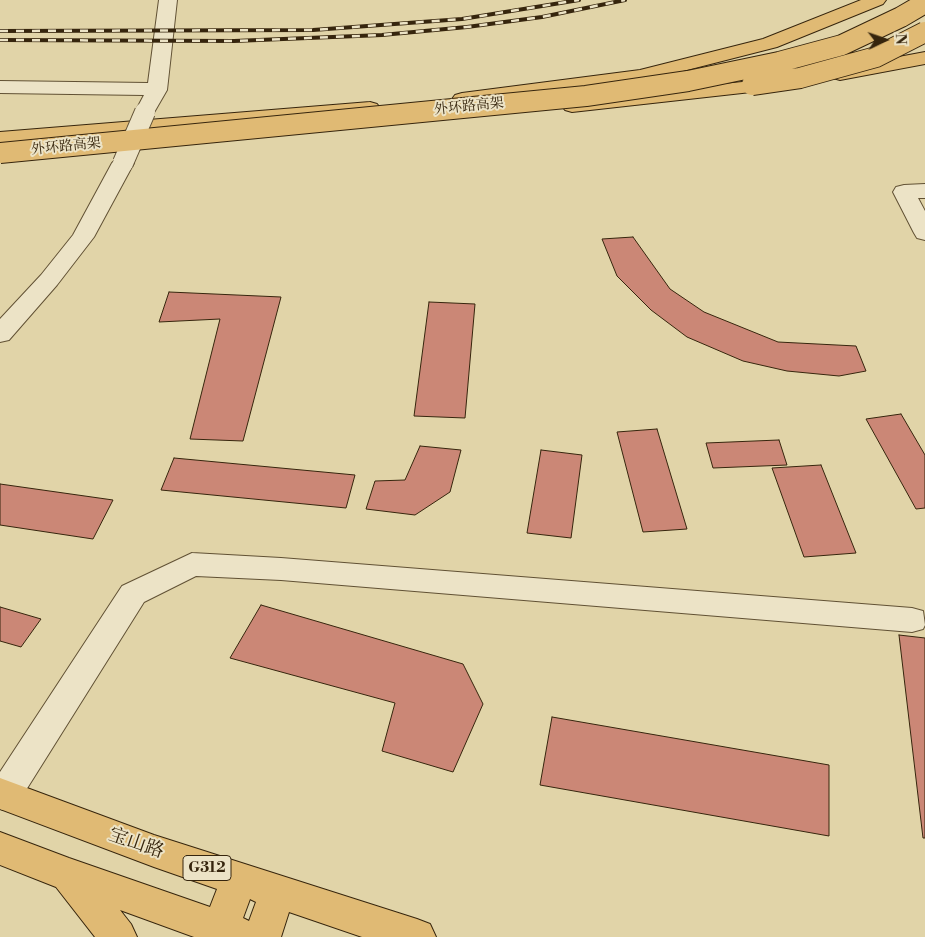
<!DOCTYPE html>
<meta charset="utf-8">
<style>
body{margin:0}
#map{position:relative;width:925px;height:937px;overflow:hidden;background:#e1d4a8;font-family:"Libre Bodoni",serif}
canvas{display:block}
.north{position:absolute;left:860px;top:15px;width:50px;height:50px;-webkit-text-stroke:4px #ece3c6;paint-order:stroke;rotate:87deg;font-size:14px;font-weight:700;line-height:20px;text-align:center;color:#36250d}
.north::after{content:'';display:block;margin:auto;width:18px;height:22px;background:#36250d;clip-path:polygon(50% 0,100% 100%,50% 72%,0 100%)}
</style>
<div id="map">
<canvas width="925" height="937"></canvas>
<div class="north">N</div>
</div>
<script>
const g = document.querySelector('canvas').getContext('2d');
g.lineJoin = 'round';
function fillPath(path, color) { g.fillStyle = color; g.fill(path, 'evenodd'); }
const toPath = rows => new Path2D(rows.map(r => 'M' + r).join(''));
function trace(path, color, width, dash) { g.strokeStyle = color; g.lineWidth = width; g.lineCap = dash ? 'butt' : 'round'; g.setLineDash(dash || []); g.stroke(path); }
function write(font, color, halo, rows, align = 'center') {
  g.font = font + ' "Libre Bodoni","Noto Serif SC",serif'; g.lineWidth = 4; g.setLineDash([]); g.textBaseline = 'middle'; g.strokeStyle = halo; g.fillStyle = color; for (const [text, x, y, turn = 0] of rows) {
    g.save(); g.translate(x, y); g.rotate((+turn || 0) * Math.PI / 180); g.textAlign = isNaN(turn) ? turn : align; if (halo) g.strokeText(text, 0, 0); g.fillText(text, 0, 0); g.restore();
  }
}
const building = toPath([
 [633,237,670,289,704,312,778,342,856,346,866,371,839,376,787,371,743,361,687,337,651,310,617,276,602,239,633,237],
 [169,292,281,297,243,441,190,439,220,319,159,322,169,292],
 [429,302,475,304,465,418,414,416,429,302],
 [901,414,925,455,925,508,916,509,866,419,901,414],
 [657,429,687,529,643,532,617,432,657,429],
 [779,440,787,465,713,468,706,443,779,440],
 [420,446,461,450,450,492,415,515,366,509,375,481,405,480,420,446],
 [541,450,582,455,571,538,527,533,541,450],
 [174,458,355,475,346,508,161,490,174,458],
 [821,465,856,553,804,557,772,468,821,465],
 [0,484,113,500,93,539,0,525,0,484],
 [261,605,463,664,483,704,453,772,382,751,395,703,230,658,261,605],
 [0,607,41,619,21,647,0,641,0,607],
 [899,635,925,638,925,838,923,838,899,635],
 [552,717,829,765,829,836,540,785,552,717]
]);
const minor = toPath([
 [159,0,177,0,167,90,152,116,145,118,138,116,135,112,144,95,0,93,0,81,148,83,159,0],
 [123,157,130,159,134,163,94,237,57,285,9,340,0,342,0,319,41,275,73,235,112,163,116,159,123,157],
 [925,184,925,198,918,198,925,211,925,240,917,238,914,233,893,192,896,187,904,185,925,184],
 [192,553,281,558,912,608,923,611,925,625,923,629,912,632,281,580,196,576,144,602,16,806,4,810,0,809,0,772,122,586,192,553]
]);
const major = toPath([
 [0,778,154,835,417,919,430,924,436,937,362,937,289,912,281,937,194,937,120,910,131,924,137,937,95,937,56,887,0,865,0,832,69,858,210,907,217,889,154,867,0,809,0,778],
 [250,899,256,902,249,921,243,918,250,899]
]);
const highway = toPath([
 [861,0,886,0,883,4,777,47,640,82,462,105,455,103,452,99,455,95,462,93,640,70,763,39,861,0],
 [925,52,925,64,840,80,833,78,830,74,833,70,840,68,925,52],
 [780,78,787,80,790,84,787,88,572,112,565,110,562,106,565,102,572,100,780,78],
 [370,102,377,104,380,108,377,112,0,144,0,132,370,102]
]);
const rail = toPath([
 [0,31,313,30,462,19,579,0],
 [0,40,234,41,382,35,467,27,542,17,625,0]
]);
const minorBridge = toPath([
 [123,163,145,112]
]);
const highwayBridge = toPath([
 [752,85,800,78,876,57,925,32],
 [0,153,586,96,688,81,779,62,842,45,901,17,925,3]
]);
const farStreetnames = [
 ["外环路高架",469,107,-6],
 ["外环路高架",66,147,-6]
];
const shields = [
 [207,868,48]
];
const shieldNames = [
 ["G312",207,868]
];
const nearStreetnames = [
 ["宝山路",136,844,19]
];
fillPath(building, '#cb8776');
trace(building, '#36250d', 1);
trace(minor, '#615134', 2);
trace(major, '#36250d', 2);
trace(highway, '#36250d', 2);
fillPath(minor, '#ece3c6');
fillPath(major, '#e0ba74');
fillPath(highway, '#e0ba74');
trace(rail, '#36250d', 4);
trace(rail, '#ece3c6', 2.5, [8]);
trace(minorBridge, '#615134', 22, []);
trace(highwayBridge, '#36250d', 22, []);
trace(minorBridge, '#ece3c6', 20);
trace(highwayBridge, '#e0ba74', 20);
write('14px', '#36250d', '#ece3c6', farStreetnames);
for (const [x, y, w] of shields) { const box = new Path2D(); box.roundRect(x - w / 2, y - 12.5, w, 25, 4); g.fillStyle = '#ece3c6'; g.fill(box); trace(box, '#36250d', 1); }
write('bold 15px', '#36250d', null, shieldNames);
write('19px', '#36250d', '#ece3c6', nearStreetnames);
</script>
